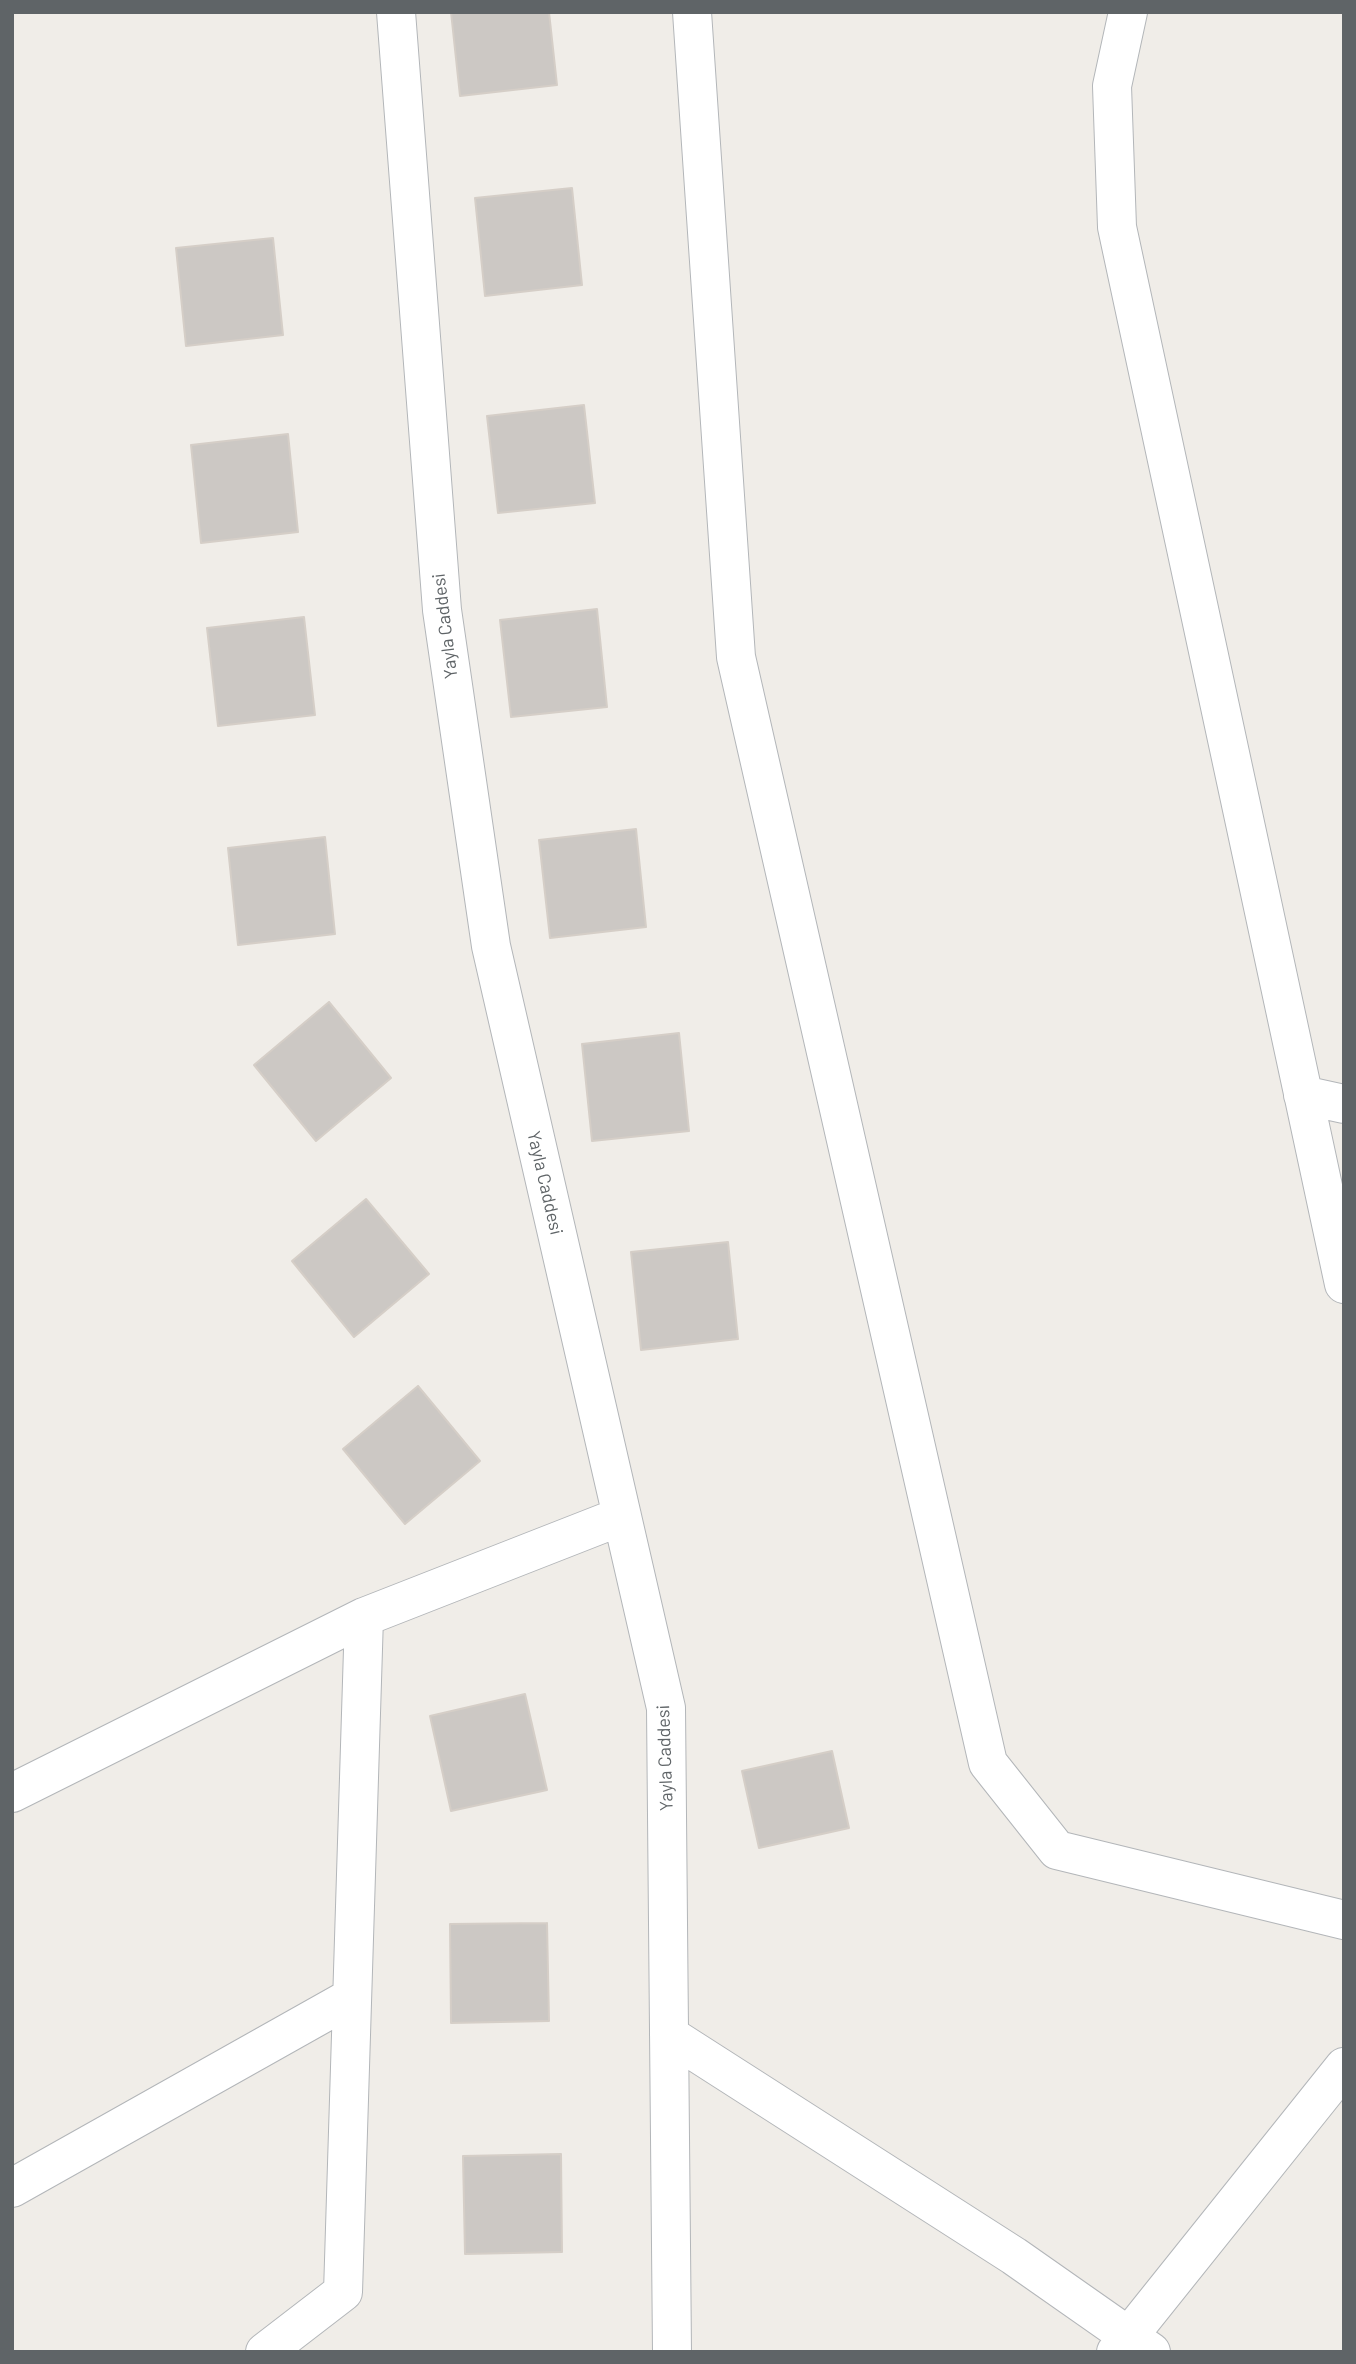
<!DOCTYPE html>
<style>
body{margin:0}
#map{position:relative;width:1356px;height:2364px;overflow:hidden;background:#f0ede8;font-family:Barlow,sans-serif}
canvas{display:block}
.frame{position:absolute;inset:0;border:14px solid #5f6467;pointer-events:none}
</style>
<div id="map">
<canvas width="1356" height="2364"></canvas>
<div class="frame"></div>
</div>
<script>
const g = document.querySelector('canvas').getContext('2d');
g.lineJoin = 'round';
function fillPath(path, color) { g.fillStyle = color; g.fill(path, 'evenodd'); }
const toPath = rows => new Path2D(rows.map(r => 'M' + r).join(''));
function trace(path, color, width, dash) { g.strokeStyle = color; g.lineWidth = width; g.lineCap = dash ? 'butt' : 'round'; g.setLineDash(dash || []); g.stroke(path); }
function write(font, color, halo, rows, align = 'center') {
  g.font = font + ' Barlow,sans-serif'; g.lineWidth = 6; g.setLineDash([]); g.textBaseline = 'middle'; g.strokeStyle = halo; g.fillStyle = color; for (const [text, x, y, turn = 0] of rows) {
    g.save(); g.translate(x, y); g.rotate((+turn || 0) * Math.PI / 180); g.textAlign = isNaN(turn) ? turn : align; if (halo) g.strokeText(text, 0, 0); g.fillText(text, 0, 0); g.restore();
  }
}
const building = toPath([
 [451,12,549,12,557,85,460,96,451,12],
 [572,188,582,285,485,296,475,198,572,188],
 [273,238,283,335,186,346,176,248,273,238],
 [584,405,595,503,498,513,487,416,584,405],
 [288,434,298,532,201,543,191,445,288,434],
 [597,609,607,707,511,717,500,620,597,609],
 [304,617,315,715,218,726,207,628,304,617],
 [636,829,646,927,550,938,539,840,636,829],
 [325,837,335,934,238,945,228,848,325,837],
 [329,1002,391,1078,316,1141,254,1065,329,1002],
 [679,1033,689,1131,592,1141,582,1044,679,1033],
 [366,1199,429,1274,354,1337,292,1261,366,1199],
 [728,1242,738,1339,641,1350,631,1252,728,1242],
 [418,1386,480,1461,405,1524,343,1449,418,1386],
 [525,1694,547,1790,451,1811,430,1716,525,1694],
 [832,1751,849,1828,759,1848,742,1771,832,1751],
 [547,1923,549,2021,451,2023,450,1924,547,1923],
 [561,2154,562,2252,465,2254,463,2156,561,2154]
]);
const minor = toPath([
 [396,12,442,610,491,946,666,1708,672,2352],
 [692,12,736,657,988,1763,1057,1850,1344,1920],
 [1128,12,1112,86,1117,227,1344,1284],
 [1303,1095,1344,1104],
 [12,1793,364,1617,622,1516],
 [669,2035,1014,2256,1151,2352],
 [12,2188,352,1997],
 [265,2352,343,2292,364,1617],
 [1116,2352,1344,2067]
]);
const streetNames = [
 ["Yayla Caddesi",445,626,-97],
 ["Yayla Caddesi",545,1183,77],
 ["Yayla Caddesi",665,1758,-92]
];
fillPath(building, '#ccc8c4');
trace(building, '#d5cec7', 2);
trace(minor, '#b3b6b9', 40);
trace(minor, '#fff', 38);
write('18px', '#5f6467', '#fff', streetNames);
</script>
